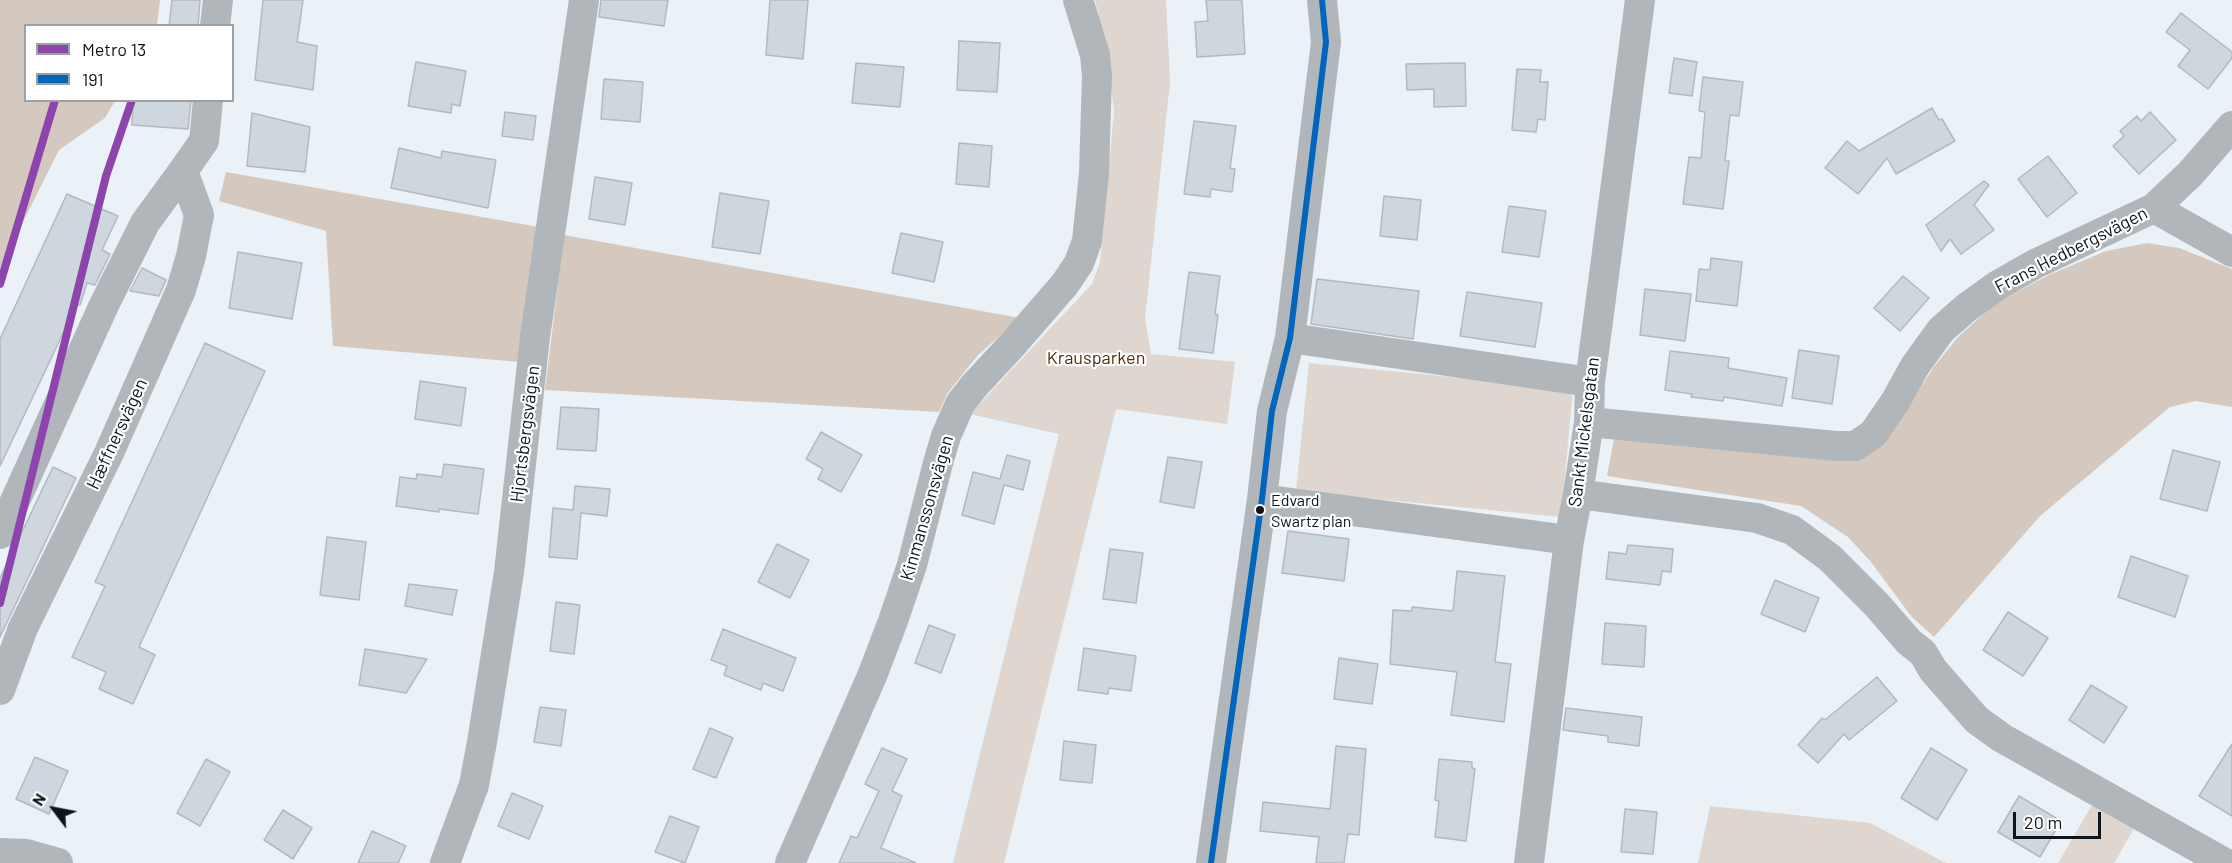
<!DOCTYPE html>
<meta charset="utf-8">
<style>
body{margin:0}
#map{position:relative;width:2232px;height:863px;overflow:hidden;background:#eaf1f7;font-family:Barlow,sans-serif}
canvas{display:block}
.legend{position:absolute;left:24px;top:24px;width:210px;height:78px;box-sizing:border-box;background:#fff;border:2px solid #9ea1a4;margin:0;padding:8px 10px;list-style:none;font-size:18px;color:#0d151b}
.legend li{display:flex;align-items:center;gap:12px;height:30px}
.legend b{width:30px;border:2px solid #9ea1a4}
.north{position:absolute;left:24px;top:779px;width:60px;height:60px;-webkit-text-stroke:4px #fff;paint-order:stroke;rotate:302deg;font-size:16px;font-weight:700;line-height:24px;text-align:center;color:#0d151b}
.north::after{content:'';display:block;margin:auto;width:21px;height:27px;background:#0d151b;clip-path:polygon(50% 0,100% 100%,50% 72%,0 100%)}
.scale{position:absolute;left:2013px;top:812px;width:88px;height:27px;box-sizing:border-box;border:3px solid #0d151b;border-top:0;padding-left:8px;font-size:18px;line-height:21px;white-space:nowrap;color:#0d151b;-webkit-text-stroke:4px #fff;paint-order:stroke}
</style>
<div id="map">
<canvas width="2232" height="863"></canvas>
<ul class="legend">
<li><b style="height:8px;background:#8e44ad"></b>Metro 13</li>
<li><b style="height:8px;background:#0065bd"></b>191</li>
</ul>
<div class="north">N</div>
<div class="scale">20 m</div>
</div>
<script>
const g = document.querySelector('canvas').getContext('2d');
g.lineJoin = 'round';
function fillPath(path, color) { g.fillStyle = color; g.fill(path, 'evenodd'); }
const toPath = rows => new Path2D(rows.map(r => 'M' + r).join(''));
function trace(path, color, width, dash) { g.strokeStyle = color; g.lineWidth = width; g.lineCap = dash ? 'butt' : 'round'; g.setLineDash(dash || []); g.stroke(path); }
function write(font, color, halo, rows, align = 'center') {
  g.font = font + ' Barlow,sans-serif'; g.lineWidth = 4.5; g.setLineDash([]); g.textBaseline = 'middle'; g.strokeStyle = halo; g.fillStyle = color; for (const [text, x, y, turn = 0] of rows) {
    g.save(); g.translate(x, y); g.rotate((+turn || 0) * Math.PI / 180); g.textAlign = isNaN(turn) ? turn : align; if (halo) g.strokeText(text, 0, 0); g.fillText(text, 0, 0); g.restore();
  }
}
const green = toPath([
 [1095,0,1166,0,1170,82,1145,319,1151,354,1235,362,1227,424,1116,409,1004,863,953,863,1059,434,970,414,1092,284,1100,262,1114,112,1108,57],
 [1309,363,1573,389,1561,517,1296,491],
 [2095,800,2136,825,2114,863,2058,863],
 [1710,806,1870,823,1946,863,1698,863]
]);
const forest = toPath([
 [0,0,160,0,157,25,26,26,26,100,115,101,105,118,59,150,0,268],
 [226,172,539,227,520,362,333,346,326,231,219,201],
 [564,235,1020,318,978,355,947,394,939,412,545,390],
 [2147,243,2179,248,2232,269,2232,407,2195,401,2170,407,2040,516,1934,637,1911,616,1871,562,1848,537,1801,506,1607,476,1615,433,1832,459,1909,405,1933,368,1958,337,1997,302,2049,275,2106,251]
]);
const building = toPath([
 [172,0,200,0,198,26,169,26,172,0],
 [263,0,303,0,297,42,317,46,313,90,255,80,263,0],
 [601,0,668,0,664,26,599,17,601,0],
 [770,0,808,0,803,59,766,55,770,0],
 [1206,0,1242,0,1245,54,1197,57,1195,22,1208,21,1206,0],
 [2181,13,2232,52,2232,58,2208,89,2178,66,2190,50,2166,32,2181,13],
 [959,41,1000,43,997,92,957,90,959,41],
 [1674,58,1697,62,1692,96,1669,93,1674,58],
 [416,62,466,71,460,106,452,104,451,113,408,106,416,62],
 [856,63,904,67,900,107,852,103,856,63],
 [1465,63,1466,106,1434,107,1434,89,1407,90,1406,64,1465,63],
 [1517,69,1541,70,1540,82,1548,82,1545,120,1538,119,1536,132,1512,130,1517,69],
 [1703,77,1743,82,1739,116,1730,115,1725,161,1729,161,1723,209,1683,204,1689,157,1701,158,1705,112,1699,111,1703,77],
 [604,79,643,82,640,122,601,119,604,79],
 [133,100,191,100,188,129,132,125,133,100],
 [1932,108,1939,120,1942,119,1955,141,1896,174,1887,158,1858,194,1825,168,1847,141,1859,151,1932,108],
 [505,112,536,116,533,140,502,136,505,112],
 [2150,112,2176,140,2139,174,2113,146,2124,136,2120,131,2137,116,2141,121,2150,112],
 [252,113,310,127,305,172,247,166,252,113],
 [1194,121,1236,126,1230,168,1235,169,1232,192,1211,189,1210,197,1184,194,1194,121],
 [959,143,992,146,989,187,956,184,959,143],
 [399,148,441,158,442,151,496,160,488,208,391,188,399,148],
 [2048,156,2077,193,2047,217,2018,179,2048,156],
 [595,177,632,183,625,225,589,219,595,177],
 [1984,181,1989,185,1974,205,1994,230,1961,254,1950,239,1941,251,1926,225,1984,181],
 [720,193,769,201,760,254,712,247,720,193],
 [67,194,118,216,102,250,110,254,95,285,87,283,80,305,77,304,0,466,0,339,67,194],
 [1384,196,1421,200,1417,240,1380,236,1384,196],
 [1509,206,1546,211,1539,257,1502,252,1509,206],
 [901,233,943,242,934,282,892,273,901,233],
 [238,252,302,263,292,319,229,308,238,252],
 [1711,258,1742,262,1737,306,1696,301,1699,269,1710,270,1711,258],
 [142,268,166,280,159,296,130,291,142,268],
 [1189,272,1220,276,1215,314,1218,315,1213,353,1179,349,1189,272],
 [1903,276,1929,298,1900,331,1874,308,1903,276],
 [1317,279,1419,291,1413,339,1311,324,1317,279],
 [1645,289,1691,294,1685,341,1640,335,1645,289],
 [1467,292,1542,303,1535,347,1460,336,1467,292],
 [205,343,265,371,139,647,155,655,133,704,99,689,106,672,72,657,105,586,95,582,205,343],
 [1799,350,1839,356,1832,404,1792,398,1799,350],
 [1670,351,1729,358,1728,368,1787,378,1782,406,1724,397,1723,401,1691,397,1692,394,1665,390,1670,351],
 [420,381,466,388,461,426,415,419,420,381],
 [561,407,599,409,596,451,557,449,561,407],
 [821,432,862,455,841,492,818,479,823,469,806,459,821,432],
 [2173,450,2220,462,2207,511,2160,499,2173,450],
 [1007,455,1030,461,1023,490,1004,485,994,524,962,515,973,472,1000,479,1007,455],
 [1168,457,1202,462,1194,508,1160,502,1168,457],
 [444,464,484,469,478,514,439,509,439,512,396,506,400,477,416,479,417,474,442,477,444,464],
 [53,467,76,478,0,637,0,578,53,467],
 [575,486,610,489,607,516,581,513,577,559,549,557,553,508,573,510,575,486],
 [1288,531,1349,539,1344,581,1282,573,1288,531],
 [327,537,366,542,359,600,320,595,327,537],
 [777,544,809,560,790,598,758,582,777,544],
 [1628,545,1673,549,1671,572,1662,571,1660,585,1606,579,1609,552,1626,554,1628,545],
 [1110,549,1143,553,1136,603,1103,599,1110,549],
 [2131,556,2188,576,2175,617,2118,597,2131,556],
 [1457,571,1505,576,1495,662,1511,664,1504,722,1451,715,1457,672,1390,664,1393,610,1412,611,1412,607,1453,611,1457,571],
 [1775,580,1819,598,1805,632,1761,614,1775,580],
 [409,584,457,590,452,615,405,606,409,584],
 [556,602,580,605,574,654,550,651,556,602],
 [2008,612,2048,638,2023,676,1983,650,2008,612],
 [1605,623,1646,626,1644,667,1602,664,1605,623],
 [929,625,955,635,941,673,915,663,929,625],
 [723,629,796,658,783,691,763,683,761,690,724,675,727,666,711,660,723,629],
 [1084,648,1136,656,1131,691,1109,688,1108,694,1078,690,1084,648],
 [365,649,427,659,406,693,359,685,365,649],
 [1339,658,1378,664,1372,704,1334,699,1339,658],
 [1877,677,1897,701,1849,740,1844,734,1818,763,1798,745,1822,718,1825,720,1877,677],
 [2091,685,2127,707,2104,743,2069,720,2091,685],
 [540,707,566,710,561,746,534,742,540,707],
 [1566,708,1642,717,1639,746,1608,742,1608,736,1563,730,1566,708],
 [710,728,733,738,716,778,693,769,710,728],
 [1064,741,1096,745,1092,783,1060,780,1064,741],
 [2232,744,2232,816,2199,796,2232,744],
 [1336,746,1366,749,1359,835,1348,834,1344,863,1316,863,1319,837,1260,831,1263,802,1330,809,1336,746],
 [882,748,907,759,892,791,902,796,881,848,916,863,839,863,851,836,857,838,879,791,865,784,882,748],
 [1931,748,1967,770,1937,820,1901,798,1931,748],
 [35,757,68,771,49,814,16,799,35,757],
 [206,759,230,772,200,826,177,813,206,759],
 [1439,759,1472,762,1472,768,1475,769,1466,841,1435,837,1439,801,1435,800,1439,759],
 [512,793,543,806,529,839,498,826,512,793],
 [2019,796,2061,821,2040,857,1998,832,2019,796],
 [1625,809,1657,812,1653,854,1621,852,1625,809],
 [283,810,312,828,293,859,264,840,283,810],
 [670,816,699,827,685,863,655,852,670,816],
 [372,831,406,846,398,863,358,863,372,831]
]);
const minor = toPath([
 [215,26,218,0],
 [2154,208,2232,252],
 [1290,338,1590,382],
 [1589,422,1836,446,1855,446,1873,434,1895,402,1915,366,1941,330,1966,308,1998,285,2035,264,2154,208,2190,174,2232,126],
 [1578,494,1757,518,1792,530,1830,558,1877,605,1909,642,1923,653,1933,670,1977,720,2002,738,2225,863],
 [1262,499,1569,540],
 [0,534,104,305,145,223,183,171],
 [0,690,23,628,109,453,181,290,191,256,199,215,183,171,204,141,208,100],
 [0,853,26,854,58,863],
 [445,863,474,785,482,742,509,572,535,337,584,0],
 [790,863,872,676,893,621,912,565,938,463,946,436,960,404,974,386,1013,344,1065,284,1079,263,1087,241,1094,173,1097,76,1095,55,1078,0],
 [1211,863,1262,499,1272,411,1290,338,1326,42,1322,0],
 [1529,863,1569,540,1578,494,1589,422,1590,382,1640,0]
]);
const bus1 = toPath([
 [1211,863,1262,499,1272,411,1290,338,1326,42,1322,0]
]);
const metro1 = toPath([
 [0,284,55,100],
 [0,603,106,176,132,100]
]);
const markers = [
 [1260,510,5,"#0d151b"]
];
const busNames = [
 ["Edvard",1271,501],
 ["Swartz plan",1271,522]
];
const streetNames = [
 ["Frans Hedbergsvägen",2071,250,-27],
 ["Sankt Mickelsgatan",1584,432,-83],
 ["Hæffnersvägen",117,434,-65],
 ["Hjortsbergsvägen",525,434,-83],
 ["Kinmanssonsvägen",927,508,-74]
];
const parkNames = [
 ["Krausparken",1096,358]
];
fillPath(green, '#dfd6cf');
fillPath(forest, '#d5c8be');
fillPath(building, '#ced7de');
trace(building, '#b2b9bf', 1.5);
trace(minor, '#b0b6ba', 30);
trace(bus1, '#0065bd', 6);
trace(metro1, '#8e44ad', 8);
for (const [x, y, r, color] of markers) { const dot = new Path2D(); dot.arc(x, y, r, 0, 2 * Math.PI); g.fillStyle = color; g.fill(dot); trace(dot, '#fff', 2); }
write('16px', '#0d151b', '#fff', busNames, 'left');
write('18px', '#0d151b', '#fff', streetNames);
write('18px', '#562f07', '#fff', parkNames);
</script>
